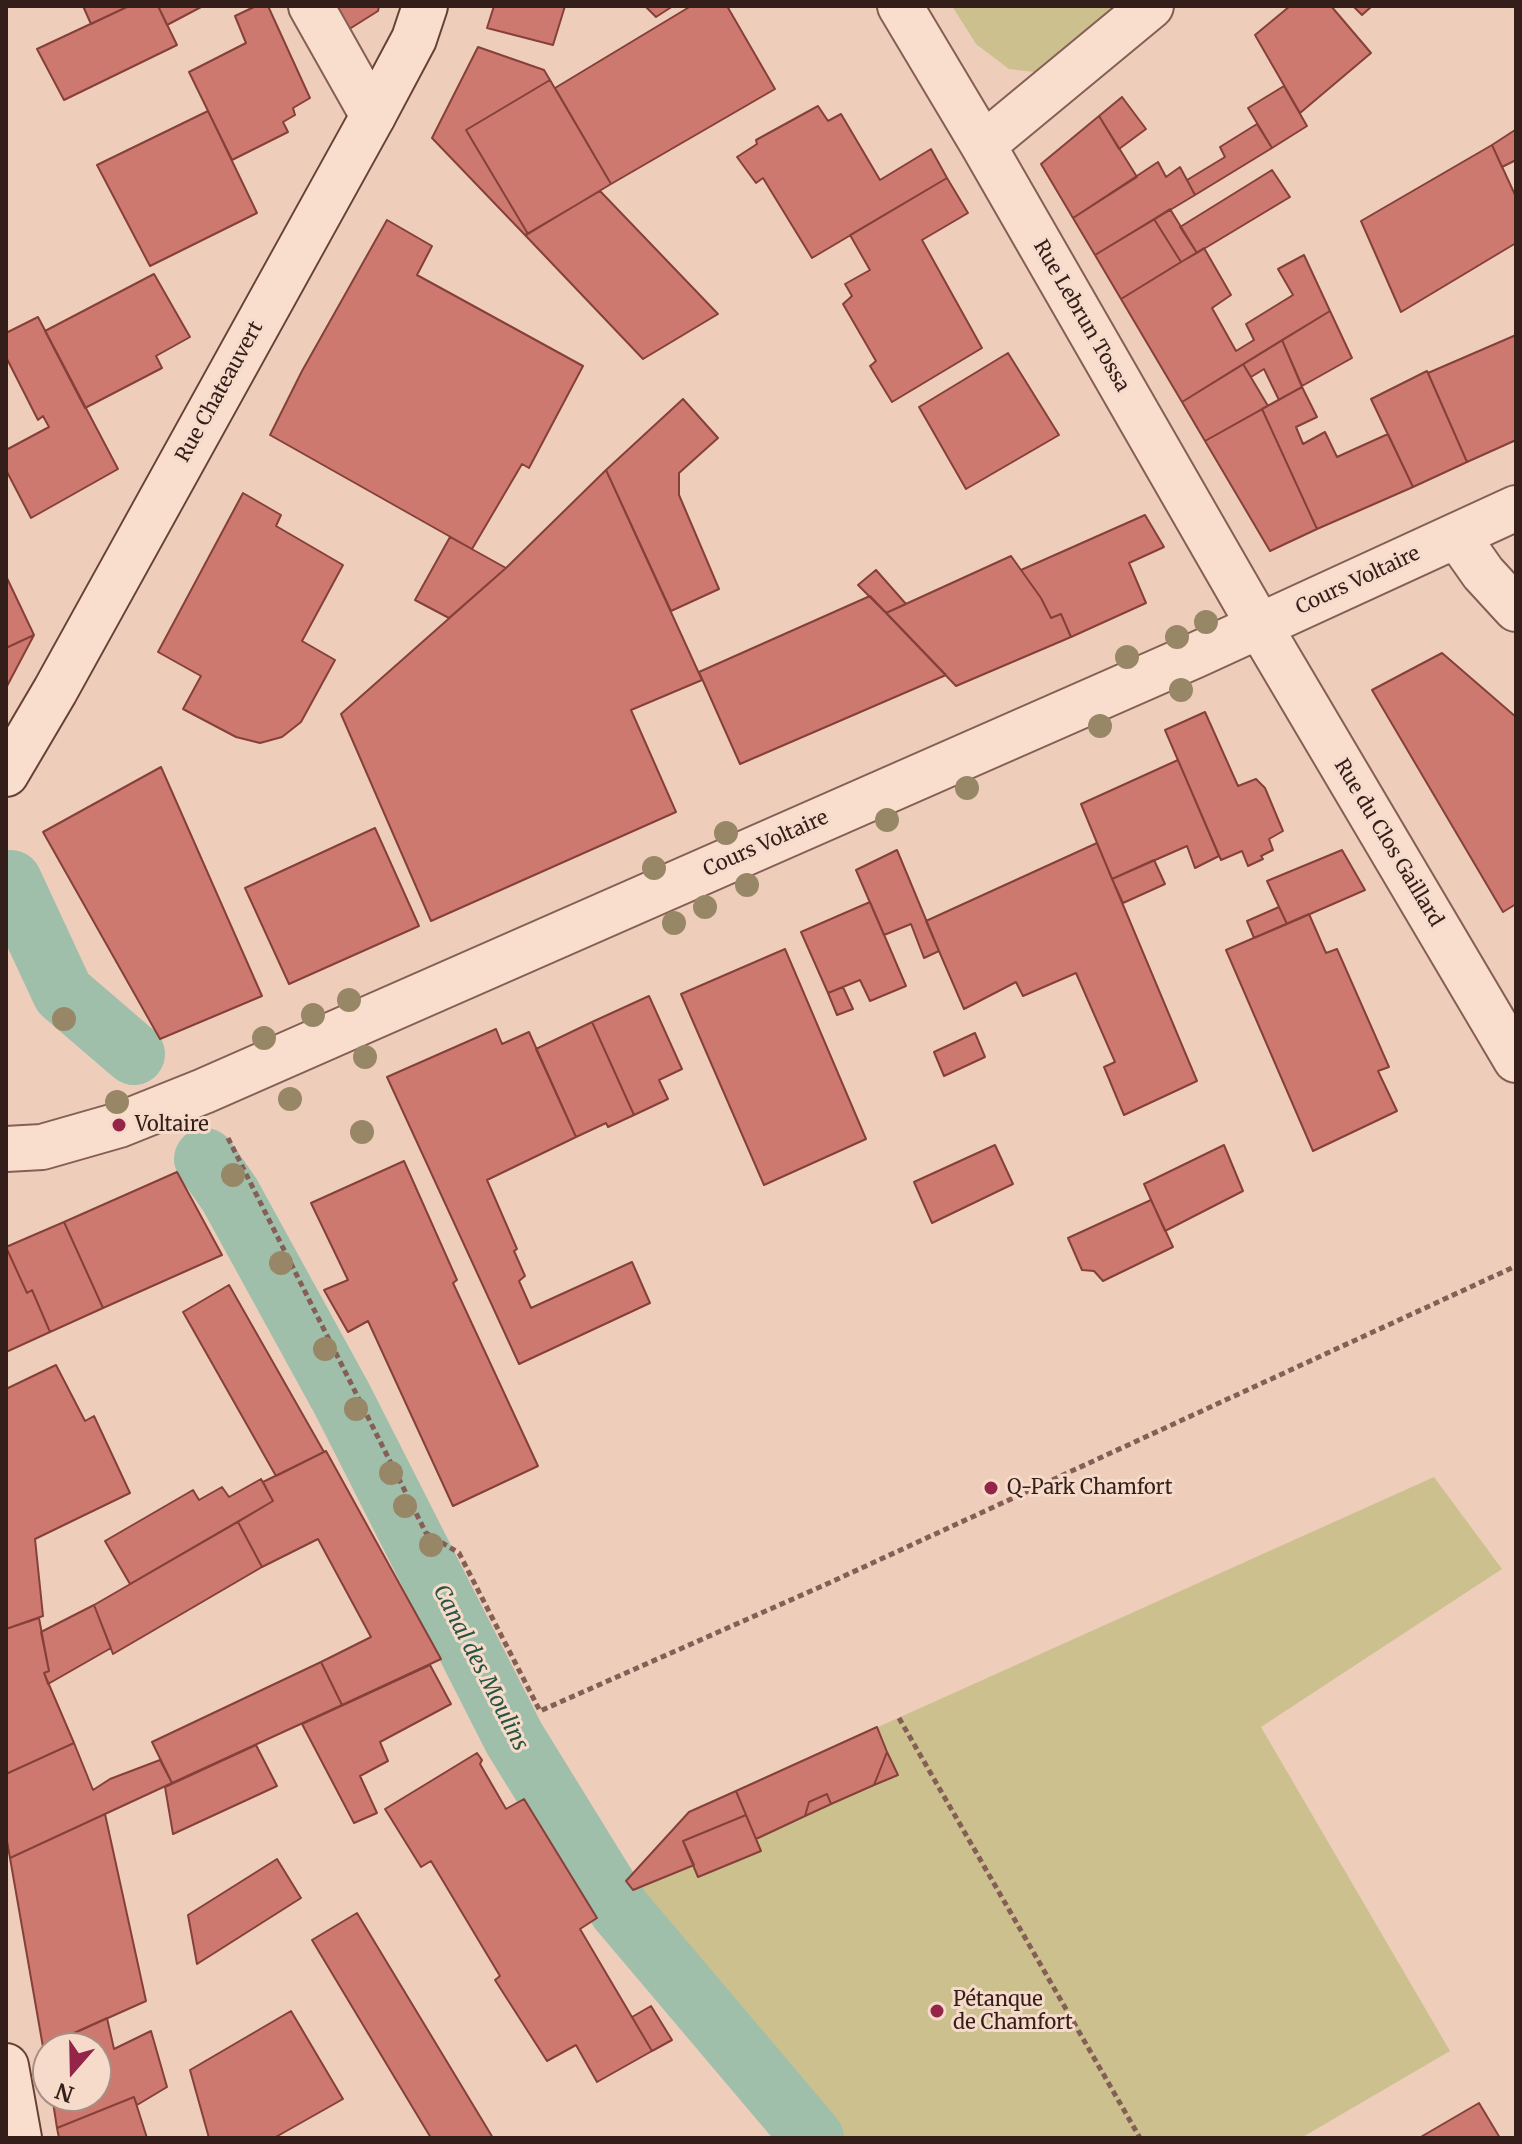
<!DOCTYPE html>
<meta charset="utf-8">
<style>
body{margin:0}
#map{position:relative;width:1522px;height:2144px;overflow:hidden;background:#eecebb;font-family:Merriweather,serif}
canvas{display:block}
.frame{position:absolute;inset:0;border:8px solid #341e1a;pointer-events:none}
.north{position:absolute;left:32px;top:2032px;width:80px;height:80px;box-sizing:border-box;background:#f6dbca;border:2px solid #a88f84;border-radius:50%;rotate:200deg;font-size:22px;font-weight:700;line-height:32px;text-align:center;color:#341e1a}
.north::after{content:'';display:block;margin:auto;width:28px;height:36px;background:#952449;clip-path:polygon(50% 0,100% 100%,50% 72%,0 100%)}
</style>
<div id="map">
<canvas width="1522" height="2144"></canvas>
<div class="frame"></div>
<div class="north">N</div>
</div>
<script>
const g = document.querySelector('canvas').getContext('2d');
g.lineJoin = 'round';
function fillPath(path, color) { g.fillStyle = color; g.fill(path, 'evenodd'); }
const toPath = rows => new Path2D(rows.map(r => 'M' + r).join(''));
function trace(path, color, width, dash) { g.strokeStyle = color; g.lineWidth = width; g.lineCap = dash ? 'butt' : 'round'; g.setLineDash(dash || []); g.stroke(path); }
function write(font, color, halo, rows, align = 'center') {
  g.font = font + ' Merriweather,serif'; g.lineWidth = 6; g.setLineDash([]); g.textBaseline = 'middle'; g.strokeStyle = halo; g.fillStyle = color; for (const [text, x, y, turn = 0] of rows) {
    g.save(); g.translate(x, y); g.rotate((+turn || 0) * Math.PI / 180); g.textAlign = isNaN(turn) ? turn : align; if (halo) g.strokeText(text, 0, 0); g.fillText(text, 0, 0); g.restore();
  }
}
const green = toPath([
 [952,6,1117,6,1043,73,1009,69,976,44],
 [1434,1477,1502,1569,1261,1727,1450,2051,1301,2138,826,2138,626,1881,689,1812]
]);
const canal = toPath([
 [11,881,63,993,134,1054],
 [205,1159,230,1195,342,1399,514,1738,620,1910,813,2138]
]);
const building = toPath([
 [83,6,129,6,91,24,83,6],
 [129,6,158,6,177,45,64,100,37,49,129,6],
 [158,6,203,6,167,25,158,6],
 [256,6,268,6,310,98,293,108,295,115,283,122,288,132,232,160,189,72,246,43,235,16,256,6],
 [329,6,379,6,378,11,343,33,329,6],
 [494,6,565,6,553,45,487,28,494,6],
 [645,6,673,6,656,17,645,6],
 [691,6,727,6,775,89,611,184,555,88,691,6],
 [1290,6,1331,6,1371,53,1300,113,1255,35,1290,6],
 [1353,6,1372,6,1362,15,1353,6],
 [478,47,544,70,550,80,466,130,528,234,525,235,432,138,478,47],
 [550,80,611,184,528,234,466,130,550,80],
 [1284,86,1307,126,1272,148,1248,108,1284,86],
 [1122,97,1146,129,1119,149,1099,116,1122,97],
 [818,106,828,121,841,114,880,180,931,149,947,178,812,258,763,178,756,183,737,157,757,144,756,140,818,106],
 [208,111,257,213,150,266,97,165,208,111],
 [1099,116,1137,177,1073,218,1041,164,1099,116],
 [1257,124,1272,148,1195,195,1187,180,1225,157,1220,147,1257,124],
 [1515,130,1516,160,1502,167,1492,145,1515,130],
 [1492,145,1516,197,1516,243,1401,312,1361,221,1492,145],
 [1158,162,1166,177,1180,167,1195,195,1095,255,1073,218,1158,162],
 [1272,170,1290,197,1197,253,1180,227,1272,170],
 [947,178,968,213,922,240,982,348,892,402,870,366,876,361,843,304,852,296,845,284,870,270,850,235,947,178],
 [600,191,718,314,643,359,525,235,600,191],
 [1170,209,1197,253,1181,262,1154,219,1170,209],
 [1154,219,1181,262,1121,299,1095,255,1154,219],
 [387,220,432,246,417,275,583,366,529,468,522,464,472,549,270,435,302,371,387,220],
 [1204,248,1231,295,1212,308,1236,351,1254,340,1246,324,1293,295,1278,269,1304,255,1330,311,1182,402,1121,299,1204,248],
 [154,274,190,337,156,356,162,368,85,408,45,331,154,274],
 [1330,311,1352,358,1302,386,1282,340,1330,311],
 [38,317,118,469,31,518,6,470,6,450,49,427,43,416,38,420,6,357,6,333,38,317],
 [1516,335,1516,440,1467,462,1428,373,1516,335],
 [1282,340,1302,387,1279,400,1264,369,1251,377,1243,364,1282,340],
 [1008,353,1059,435,966,489,919,407,1008,353],
 [1243,364,1268,406,1205,441,1182,402,1243,364],
 [1427,371,1467,462,1413,487,1371,399,1427,371],
 [1302,387,1317,417,1296,427,1303,444,1325,432,1337,457,1388,434,1413,487,1317,529,1262,409,1302,387],
 [683,399,718,438,679,473,679,495,719,589,671,611,606,470,683,399],
 [1262,409,1317,529,1270,551,1205,441,1262,409],
 [606,470,702,680,631,710,676,812,431,921,341,714,506,568,606,470],
 [243,493,281,515,276,526,343,565,302,641,335,660,301,722,282,737,260,743,236,737,183,709,201,676,158,652,243,493],
 [1145,515,1164,547,1129,563,1146,603,1071,637,1061,614,1051,618,1041,598,1021,570,1145,515],
 [450,537,506,568,449,618,415,600,450,537],
 [1011,556,1041,598,1051,618,1061,614,1071,637,956,686,886,613,1011,556],
 [876,570,906,604,886,613,858,585,876,570],
 [6,576,34,635,6,648,6,576],
 [870,596,946,675,740,764,699,672,870,596],
 [34,635,6,688,6,648,34,635],
 [1442,653,1516,717,1516,904,1503,912,1372,690,1442,653],
 [1205,712,1238,786,1256,779,1265,788,1283,831,1269,839,1273,850,1261,856,1263,859,1248,866,1242,851,1221,860,1165,730,1205,712],
 [1178,760,1219,856,1195,868,1187,846,1112,879,1081,804,1178,760],
 [161,767,262,996,160,1039,43,832,161,767],
 [375,828,419,926,289,984,245,888,375,828],
 [1097,843,1197,1081,1124,1115,1104,1067,1115,1062,1076,973,1023,996,1016,982,964,1009,926,921,1097,843],
 [897,850,939,951,924,958,911,924,884,935,856,870,897,850],
 [1342,850,1365,890,1287,924,1267,881,1342,850],
 [1154,860,1165,884,1123,903,1112,879,1154,860],
 [870,902,906,986,870,1001,860,980,828,993,801,932,870,902],
 [1279,907,1287,924,1254,938,1247,921,1279,907],
 [1309,914,1326,953,1337,949,1389,1067,1378,1071,1397,1111,1313,1151,1226,950,1309,914],
 [785,949,866,1139,764,1185,681,994,785,949],
 [843,987,853,1009,837,1015,828,993,843,987],
 [649,996,682,1069,659,1080,668,1099,634,1115,592,1022,649,996],
 [592,1022,634,1115,608,1127,606,1123,576,1137,536,1049,592,1022],
 [496,1029,502,1044,529,1032,576,1137,487,1180,517,1249,514,1251,525,1276,519,1281,531,1308,632,1262,650,1303,519,1364,387,1077,496,1029],
 [975,1033,985,1057,944,1076,934,1052,975,1033],
 [995,1145,1013,1184,932,1223,914,1182,995,1145],
 [1224,1145,1243,1191,1165,1231,1144,1184,1224,1145],
 [404,1161,457,1280,453,1283,538,1466,453,1506,368,1321,348,1332,324,1290,348,1280,311,1203,404,1161],
 [177,1172,222,1255,103,1308,64,1222,177,1172],
 [1151,1200,1173,1247,1103,1281,1094,1271,1082,1270,1068,1238,1151,1200],
 [64,1222,103,1308,50,1332,32,1290,27,1293,6,1247,64,1222],
 [6,1247,27,1293,32,1290,50,1332,6,1352,6,1247],
 [229,1285,324,1452,276,1476,183,1312,229,1285],
 [56,1365,85,1421,94,1416,130,1493,35,1539,43,1616,6,1629,6,1389,56,1365],
 [326,1451,441,1659,342,1705,321,1662,371,1637,318,1539,262,1567,238,1522,273,1501,263,1482,326,1451],
 [261,1479,273,1501,130,1584,105,1541,193,1490,199,1500,222,1487,229,1497,261,1479],
 [238,1522,262,1567,113,1654,94,1605,238,1522],
 [94,1605,111,1648,48,1684,44,1673,49,1671,41,1632,94,1605],
 [39,1618,49,1671,44,1673,74,1743,6,1774,6,1629,39,1618],
 [321,1662,342,1705,172,1783,152,1742,321,1662],
 [430,1665,451,1704,380,1742,388,1761,360,1776,377,1813,354,1823,302,1724,430,1665],
 [877,1727,887,1752,874,1785,831,1804,827,1794,809,1802,805,1816,756,1839,736,1791,877,1727],
 [74,1743,93,1790,110,1779,160,1760,172,1783,10,1858,6,1836,6,1774,74,1743],
 [256,1745,277,1786,173,1834,165,1787,256,1745],
 [887,1752,898,1775,874,1785,887,1752],
 [477,1753,482,1760,480,1764,506,1809,524,1799,597,1918,580,1929,652,2051,597,2082,576,2045,547,2061,495,1980,500,1976,431,1861,421,1867,385,1809,477,1753],
 [736,1791,746,1815,683,1841,694,1865,633,1890,626,1881,689,1812,736,1791],
 [827,1794,831,1804,805,1816,809,1802,827,1794],
 [105,1814,146,2001,43,2047,10,1858,105,1814],
 [746,1815,761,1851,698,1877,683,1841,746,1815],
 [277,1859,301,1898,197,1964,188,1915,277,1859],
 [357,1913,493,2138,431,2138,312,1940,357,1913],
 [651,2006,672,2040,652,2051,632,2017,651,2006],
 [291,2011,343,2099,274,2138,209,2138,190,2070,291,2011],
 [107,2018,114,2049,151,2031,167,2087,137,2105,134,2097,57,2128,52,2096,96,2096,96,2048,48,2048,48,2075,43,2047,107,2018],
 [134,2097,147,2138,59,2138,57,2128,134,2097],
 [1479,2103,1500,2138,1419,2138,1479,2103]
]);
const path = toPath([
 [228,1138,426,1533,459,1553,540,1711,829,1583,1516,1266],
 [899,1718,1140,2138]
]);
const street = toPath([
 [311,6,373,116],
 [900,6,983,145,1260,627,1516,1060],
 [983,145,1151,6],
 [1457,536,1483,573,1516,609],
 [6,1149,42,1147,119,1125,204,1091,1196,655,1516,508]
]);
const secondary = toPath([
 [6,774,55,691,373,116,414,39,425,6],
 [6,2066,19,2138]
]);
const trees = [
 [1206,622],
 [1177,637],
 [1127,657],
 [1181,690],
 [1100,726],
 [967,788],
 [887,820],
 [726,833],
 [654,868],
 [747,885],
 [705,907],
 [674,923],
 [349,1000],
 [313,1015],
 [64,1019],
 [264,1038],
 [365,1057],
 [290,1099],
 [117,1102],
 [362,1132],
 [233,1175],
 [281,1263],
 [325,1349],
 [356,1409],
 [391,1473],
 [405,1506],
 [431,1545]
];
const markers = [
 [119,1125,8,"#952449"],
 [991,1488,8,"#952449"],
 [937,2011,8,"#952449"]
];
const streetNames = [
 ["Rue Lebrun Tossa",1081,316,60],
 ["Rue Chateauvert",220,392,-61],
 ["Cours Voltaire",1358,581,-25],
 ["Rue du Clos Gaillard",1388,843,59],
 ["Cours Voltaire",766,844,-24]
];
const poiNames = [
 ["Voltaire",135,1125],
 ["Q-Park Chamfort",1007,1488],
 ["Pétanque",953,2000],
 ["de Chamfort",953,2023]
];
const waterNames = [
 ["Canal des Moulins",480,1668,63]
];
fillPath(green, '#ccc08f');
trace(canal, '#9fbfab', 62);
fillPath(building, '#ce796f');
trace(building, '#85403a', 2);
trace(street, '#855f55', 48);
trace(secondary, '#674138', 48);
trace(path, '#855f55', 5, [6, 4]);
trace(street, '#f9dece', 44);
trace(secondary, '#f9dece', 44);
g.fillStyle = '#988766';
for (const [x, y] of trees) { g.beginPath(); g.arc(x, y, 12, 0, 2 * Math.PI); g.fill(); }
for (const [x, y, r, color] of markers) { const dot = new Path2D(); dot.arc(x, y, r, 0, 2 * Math.PI); g.fillStyle = color; g.fill(dot); trace(dot, '#f6dbca', 3); }
write('20px', '#341e1a', '#f6dbca', streetNames);
write('20px', '#341e1a', '#f6dbca', poiNames, 'left');
write('italic 22px', '#295444', '#f6dbca', waterNames);
</script>
